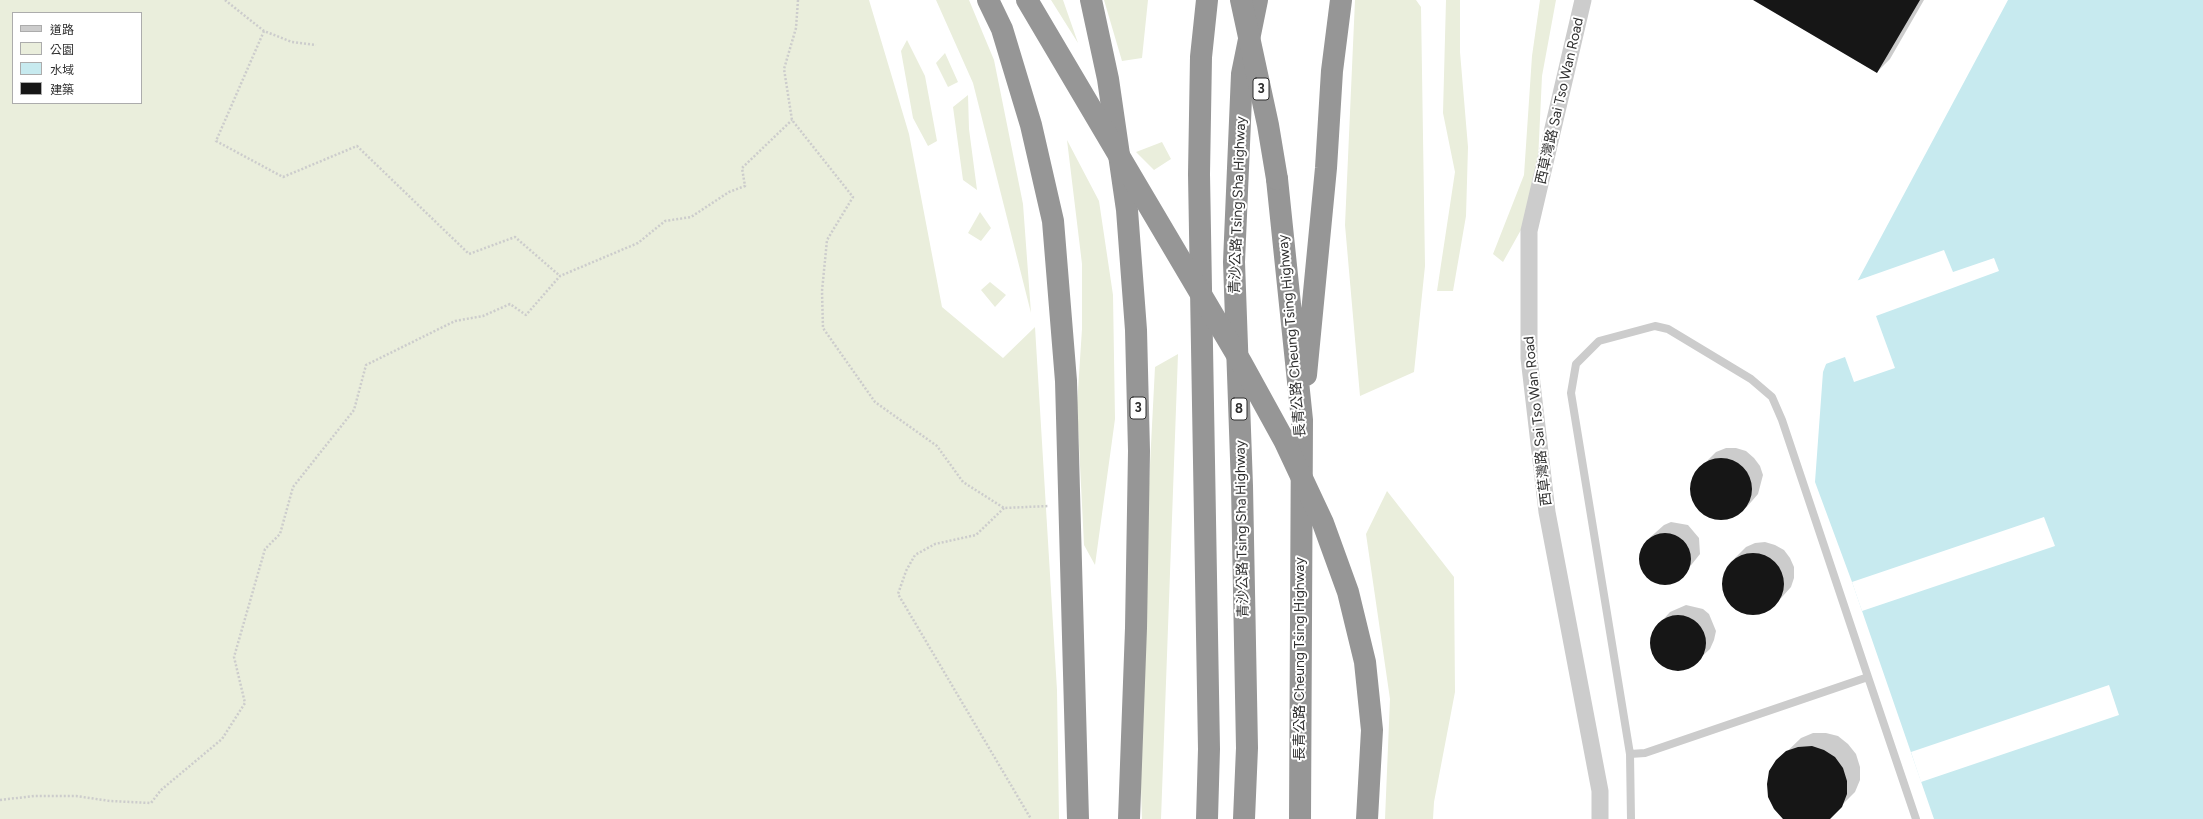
<!DOCTYPE html>
<meta charset="utf-8">
<style>
body{margin:0}
#map{position:relative;width:2203px;height:819px;overflow:hidden;background:#fff;font-family:Figtree,"Noto Sans TC",sans-serif}
canvas{display:block}
.legend{position:absolute;left:12px;top:12px;width:130px;height:92px;box-sizing:border-box;background:#fff;border:1px solid #acacac;margin:0;padding:5px 7px;list-style:none;font-size:12px;color:#2f2f2f}
.legend li{display:flex;align-items:center;gap:8px;height:20px}
.legend b{width:20px;border:1px solid #acacac}
</style>
<div id="map">
<canvas width="2203" height="819"></canvas>
<ul class="legend">
<li><b style="height:5px;background:#ccc"></b>道路</li>
<li><b style="height:11px;background:#eaeedc"></b>公園</li>
<li><b style="height:11px;background:#c7eaef"></b>水域</li>
<li><b style="height:11px;background:#161616"></b>建築</li>
</ul>
</div>
<script>
const g = document.querySelector('canvas').getContext('2d');
g.lineJoin = 'round';
function fillPath(path, color) { g.fillStyle = color; g.fill(path, 'evenodd'); }
const toPath = rows => new Path2D(rows.map(r => 'M' + r).join(''));
function trace(path, color, width, dash) { g.strokeStyle = color; g.lineWidth = width; g.lineCap = dash ? 'butt' : 'round'; g.setLineDash(dash || []); g.stroke(path); }
function write(font, color, halo, rows, align = 'center') {
  g.font = font + ' Figtree,"Noto Sans TC",sans-serif'; g.lineWidth = 4; g.setLineDash([]); g.textBaseline = 'middle'; g.strokeStyle = halo; g.fillStyle = color; for (const [text, x, y, turn = 0] of rows) {
    g.save(); g.translate(x, y); g.rotate((+turn || 0) * Math.PI / 180); g.textAlign = isNaN(turn) ? turn : align; if (halo) g.strokeText(text, 0, 0); g.fillText(text, 0, 0); g.restore();
  }
}
const green = toPath([
 [0,0,869,0,909,134,942,307,1003,358,1035,327,1057,690,1059,819,0,819],
 [13,13,141,13,141,103,13,103],
 [936,0,969,0,994,60,1023,204,1031,313,973,83],
 [1051,0,1063,0,1078,43],
 [1104,0,1148,0,1142,58,1122,61],
 [1355,0,1416,0,1421,7,1425,266,1414,372,1360,396,1345,225],
 [1446,0,1460,0,1460,52,1468,147,1466,216,1453,291,1437,291,1455,172,1443,113],
 [1540,0,1556,0,1542,76,1536,203,1503,262,1493,254,1524,175,1532,56],
 [907,40,925,76,937,141,928,146,913,118,901,51],
 [945,53,958,82,948,87,936,63],
 [968,95,969,129,977,190,963,180,953,107],
 [1067,140,1099,201,1113,295,1115,419,1095,565,1084,545,1077,405,1082,329,1082,264],
 [1162,142,1171,159,1154,170,1136,152],
 [980,212,991,228,981,241,968,233],
 [990,282,1006,295,995,307,981,290],
 [1178,354,1161,819,1142,819,1138,699,1155,367],
 [1387,491,1454,577,1455,692,1434,802,1433,819,1385,819,1390,699,1366,534]
]);
const water = toPath([
 [2008,0,2203,0,2203,819,1934,819,1852,582,1815,482,1823,372,1858,280]
]);
const pier = toPath([
 [1944,250,1953,272,1994,258,1999,271,1876,316,1895,368,1854,382,1845,357,1823,365,1856,281],
 [2044,517,2055,546,1862,611,1852,582],
 [2109,685,2119,715,1921,782,1911,752]
]);
const shadow = toPath([
 [1755,0,1924,0,1890,59,1877,72],
 [1726,448,1736,448,1746,451,1754,458,1760,466,1763,475,1758,494,1752,501,1742,512,1733,517,1724,519,1706,515,1699,509,1691,490,1693,480,1697,471,1716,452],
 [1671,522,1688,525,1699,538,1700,554,1680,579,1665,584,1656,583,1643,573,1639,556,1646,541,1664,525],
 [1765,542,1775,545,1784,550,1790,558,1794,567,1794,578,1791,587,1774,606,1766,612,1746,613,1736,610,1729,603,1724,594,1723,574,1728,565,1746,547,1755,543],
 [1686,605,1703,609,1709,614,1716,631,1714,640,1710,649,1699,659,1684,669,1675,670,1659,662,1651,647,1654,630,1660,623,1670,612],
 [1813,733,1826,733,1838,736,1848,744,1856,754,1860,767,1860,780,1855,792,1828,819,1786,819,1777,761,1801,738]
]);
const building = toPath([
 [1753,0,1920,0,1877,73],
 '1690 489a31 31 0 1 1 62 0a31 31 0 1 1-62 0Z',
 '1639 559a26 26 0 1 1 52 0a26 26 0 1 1-52 0Z',
 '1722 584a31 31 0 1 1 62 0a31 31 0 1 1-62 0Z',
 '1650 643a28 28 0 1 1 56 0a28 28 0 1 1-56 0Z',
 [1812,746,1824,750,1835,757,1843,768,1847,781,1847,794,1842,807,1830,819,1783,819,1774,809,1768,797,1767,784,1769,771,1776,760,1786,751,1798,747]
]);
const path = toPath([
 [225,0,264,31,292,42,316,45],
 [798,0,796,28,784,69,792,120,853,197,827,240,822,291,823,328,875,402,937,446,963,482,1004,508,1049,506],
 [264,31,216,141,283,177,357,146,469,254,515,237,560,276],
 [1004,508,976,535,935,544,915,555,906,571,898,594,1031,819],
 [0,800,34,796,76,796,110,801,151,803,161,790,222,739,245,703,234,657,265,549,280,534,293,487,354,410,366,365,455,321,483,316,510,304,526,315,560,276,638,243,665,221,691,217,729,192,745,186,742,168,792,120]
]);
const service = toPath([
 [1630,754,1645,753,1868,677,1916,819],
 [1631,819,1630,754,1571,393,1576,364,1599,341,1655,326,1668,329,1751,379,1772,397,1782,420,1868,677]
]);
const minor = toPath([
 [1583,0,1529,231,1529,358,1547,512,1600,791,1600,819]
]);
const motorway = toPath([
 [988,0,1002,29,1031,125,1053,221,1066,381,1078,819],
 [1091,0,1108,79,1127,210,1136,330,1139,451,1136,628,1129,819],
 [1207,0,1201,57,1199,174,1209,749,1207,819],
 [1277,179,1302,420,1300,819],
 [1306,375,1326,168,1332,71,1341,0],
 [1244,819,1247,748,1242,486,1234,262,1242,74,1257,0]
]);
const motorwayBridge = toPath([
 [1027,0,1241,362,1285,442,1323,523,1348,592,1365,662,1372,730,1367,819],
 [1241,0,1268,125,1277,179]
]);
const shields = [
 [1261,89,16],
 [1138,408,16],
 [1239,409,16]
];
const shieldNames = [
 ["3",1261,89],
 ["3",1138,408],
 ["8",1239,409]
];
const streetNames = [
 ["西草灣路 Sai Tso Wan Road",1560,101,-77],
 ["青沙公路 Tsing Sha Highway",1238,205,-88],
 ["長青公路 Cheung Tsing Highway",1292,336,-95],
 ["西草灣路 Sai Tso Wan Road",1538,421,-96],
 ["青沙公路 Tsing Sha Highway",1242,529,-91],
 ["長青公路 Cheung Tsing Highway",1300,659,-90]
];
fillPath(green, '#eaeedc');
fillPath(water, '#c7eaef');
fillPath(pier, '#fff');
fillPath(shadow, '#0003');
fillPath(building, '#161616');
trace(path, '#ccc', 2.5, [2, 2]);
trace(service, '#ccc', 8);
trace(minor, '#ccc', 17);
trace(motorway, '#969696', 22);
trace(motorwayBridge, '#969696', 22);
for (const [x, y, w] of shields) { const box = new Path2D(); box.roundRect(x - w / 2, y - 11, w, 22, 3); g.fillStyle = '#fff'; g.fill(box); trace(box, '#2f2f2f', 1); }
write('bold 13px', '#2f2f2f', null, shieldNames);
write('14px', '#2f2f2f', '#fff', streetNames);
</script>
